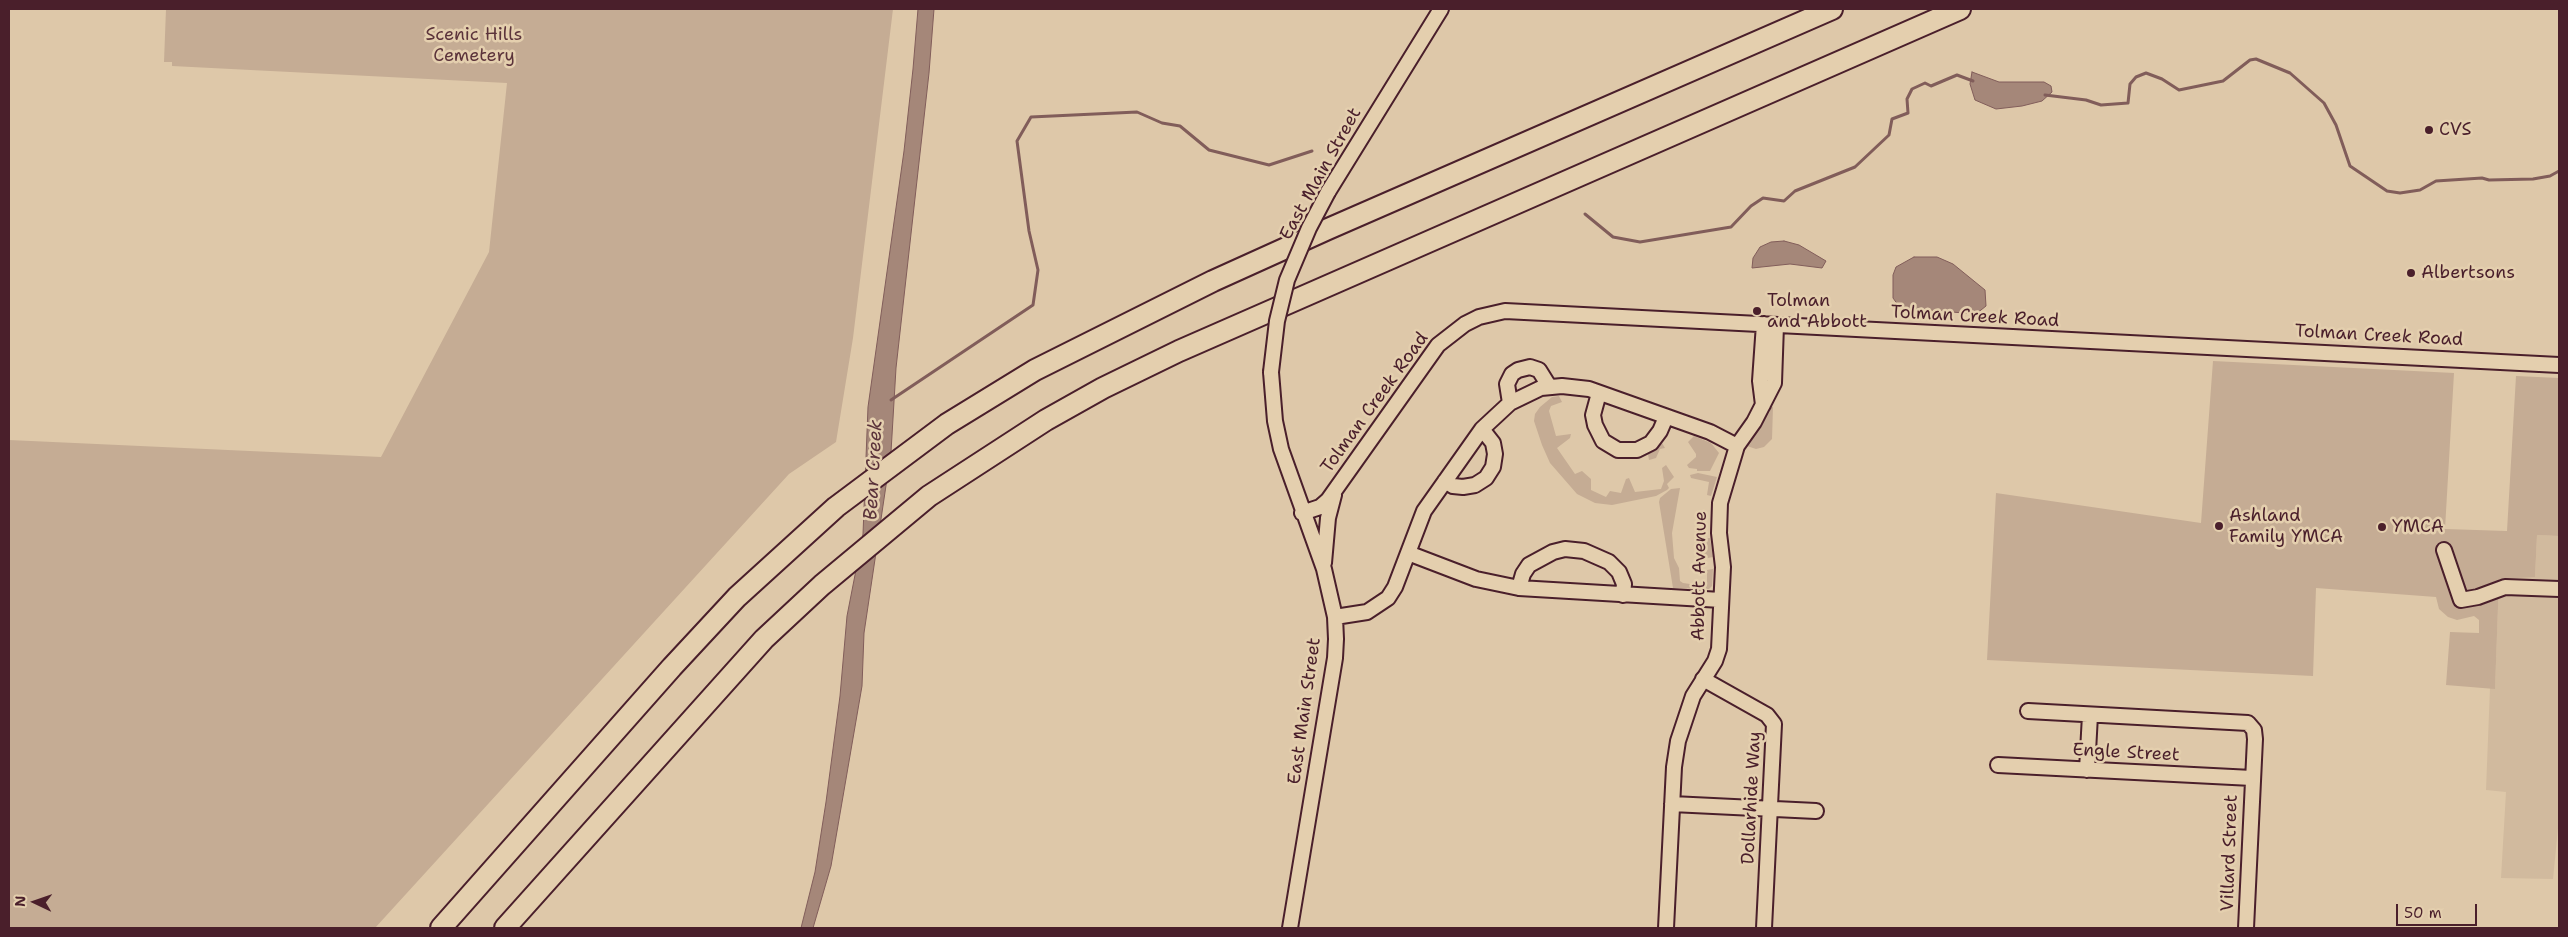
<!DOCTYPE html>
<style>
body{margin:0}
#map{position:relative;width:2568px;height:937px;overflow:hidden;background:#dec8a9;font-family:"Shantell Sans",sans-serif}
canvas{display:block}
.frame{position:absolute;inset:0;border:10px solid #4a1f2b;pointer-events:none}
.north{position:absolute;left:10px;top:877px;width:50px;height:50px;-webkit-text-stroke:4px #e4cfae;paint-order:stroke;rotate:273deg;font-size:14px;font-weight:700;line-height:20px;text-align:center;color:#4a1f2b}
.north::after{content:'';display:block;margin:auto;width:18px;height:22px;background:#4a1f2b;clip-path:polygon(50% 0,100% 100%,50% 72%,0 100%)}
.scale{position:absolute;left:2396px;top:904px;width:81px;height:22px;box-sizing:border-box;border:2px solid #4a1f2b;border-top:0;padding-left:6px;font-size:15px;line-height:18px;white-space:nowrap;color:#4a1f2b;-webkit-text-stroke:4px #e4cfae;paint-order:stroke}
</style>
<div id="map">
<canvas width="2568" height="937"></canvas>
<div class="frame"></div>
<div class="north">N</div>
<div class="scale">50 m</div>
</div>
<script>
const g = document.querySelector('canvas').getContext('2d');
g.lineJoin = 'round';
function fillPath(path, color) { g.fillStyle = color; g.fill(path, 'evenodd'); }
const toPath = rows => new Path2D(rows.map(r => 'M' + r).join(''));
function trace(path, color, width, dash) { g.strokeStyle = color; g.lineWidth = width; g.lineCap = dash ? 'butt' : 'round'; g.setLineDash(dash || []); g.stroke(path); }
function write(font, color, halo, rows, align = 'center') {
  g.font = font + ' "Shantell Sans",sans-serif'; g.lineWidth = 5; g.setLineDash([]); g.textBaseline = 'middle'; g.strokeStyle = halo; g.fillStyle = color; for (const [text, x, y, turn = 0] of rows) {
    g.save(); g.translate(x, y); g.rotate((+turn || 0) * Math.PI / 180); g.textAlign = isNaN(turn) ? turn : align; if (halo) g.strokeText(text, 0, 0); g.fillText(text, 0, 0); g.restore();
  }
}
const built = toPath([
 [2537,535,2559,536,2559,818,2553,879,2501,878,2506,792,2486,790,2490,688,2495,688,2499,578,2535,577]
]);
const green = toPath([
 [166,9,893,9,853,338,836,442,789,474,375,928,9,928,9,440,381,457,489,252,507,83,172,66,172,62,164,62],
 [2213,361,2454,373,2445,529,2507,531,2516,376,2559,378,2559,536,2537,535,2535,577,2499,579,2495,689,2446,685,2450,632,2479,633,2479,620,2474,616,2457,620,2448,617,2439,609,2436,597,2316,588,2313,676,1987,660,1996,493,2201,523],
 [1559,396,1562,402,1551,406,1549,411,1556,436,1571,434,1570,438,1557,448,1575,474,1582,471,1591,479,1591,490,1606,497,1610,491,1621,493,1626,479,1629,478,1635,492,1661,489,1664,481,1662,468,1666,465,1674,477,1667,484,1669,488,1667,490,1656,496,1612,505,1595,503,1577,494,1550,463,1542,445,1534,421,1535,414,1540,407,1552,397],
 [1770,405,1773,407,1772,439,1764,447,1756,449,1747,446,1745,443],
 [1694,436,1711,443,1719,453,1710,471,1697,471,1697,469,1689,468,1687,465,1696,457,1696,454,1688,442],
 [1662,443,1665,448,1660,449,1656,458,1649,460,1648,454],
 [1698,473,1717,477,1711,496,1707,495,1709,482,1691,478,1690,475],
 [1680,488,1672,533,1674,558,1679,568,1680,581,1683,583,1697,585,1707,583,1707,570,1713,569,1712,586,1709,589,1673,588,1659,502,1660,498,1671,489],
 [1703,538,1710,538,1713,557,1703,559]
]);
const water = toPath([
 [918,9,934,9,929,73,896,368,891,452,864,633,862,686,831,866,813,928,801,928,815,872,826,802,840,696,847,616,863,534,868,407,904,151,913,69,918,9],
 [1972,72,1999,82,2044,82,2051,86,2052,92,2042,101,2022,106,1996,109,1975,100,1970,84,1972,72],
 [1784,241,1799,245,1826,261,1822,268,1790,264,1752,268,1753,258,1760,247,1771,242,1784,241],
 [1914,257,1937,257,1953,264,1985,290,1986,306,1976,314,1903,308,1898,305,1893,298,1893,275,1896,267,1914,257]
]);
const stream = toPath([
 [2045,95,2086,100,2101,105,2128,103,2130,84,2136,77,2146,73,2162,79,2179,90,2223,81,2250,60,2256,59,2290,73,2324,103,2336,125,2350,166,2387,191,2400,193,2420,190,2436,181,2482,178,2489,180,2533,179,2550,176,2559,171],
 [1585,214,1613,237,1640,242,1731,227,1751,206,1763,198,1784,201,1795,191,1855,167,1889,135,1892,119,1908,113,1907,99,1912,89,1925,83,1931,86,1957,75,1973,81],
 [891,400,1033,305,1038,270,1029,231,1017,141,1031,117,1137,112,1162,123,1180,126,1209,150,1269,165,1312,151]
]);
const minor = toPath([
 [1328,192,1441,9],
 [1271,372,1275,421,1281,449,1324,569,1335,617,1336,639,1335,658,1290,928],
 [1599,393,1593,415,1595,425,1603,441,1618,450,1637,450,1651,443,1660,431,1666,417],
 [1510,403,1507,384,1512,374,1518,370,1530,367,1539,370,1549,386],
 [1763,405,1760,381,1764,324],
 [1445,481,1453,486,1463,487,1475,485,1486,478,1493,467,1495,454,1493,443,1482,429],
 [1302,513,1320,507,1328,500,1438,345,1465,324,1479,317,1505,311,2559,365],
 [2444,550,2461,600,2478,597,2505,587,2559,589],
 [1408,553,1476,579,1519,588,1721,600],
 [1324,563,1328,518,1334,495],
 [1519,588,1523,574,1529,565,1553,552,1565,549,1584,551,1609,562,1619,572,1624,584,1623,595],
 [1335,617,1367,612,1388,598,1395,587,1424,511,1482,429,1510,403,1541,388,1562,386,1589,389,1710,432,1737,446],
 [1703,679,1767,715,1774,724,1764,928],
 [2028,711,2248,723,2254,730,2255,739,2246,928],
 [1998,765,2252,778],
 [2087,770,2090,715],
 [1672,804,1816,811],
 [1666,928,1674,767,1678,741,1693,696,1715,661,1719,649,1723,567,1719,533,1720,503,1737,446,1754,422,1774,383,1776,325]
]);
const highway = toPath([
 [441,928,672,667,737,597,836,507,947,424,1035,370,1213,281,1328,229,1832,9],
 [505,928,764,639,822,585,929,496,1046,420,1103,388,1179,351,1960,9]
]);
const minorBridge = toPath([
 [1271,372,1277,321,1287,280,1309,228,1328,192]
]);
const markers = [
 [2429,130,5,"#4a1f2b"],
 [2411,273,5,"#4a1f2b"],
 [1757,311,5,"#4a1f2b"],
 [2219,526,5,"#4a1f2b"],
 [2382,527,5,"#4a1f2b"]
];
const parkNames = [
 ["Scenic Hills",474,35],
 ["Cemetery",474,56]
];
const poiNames = [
 ["CVS",2439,130],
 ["Albertsons",2421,273],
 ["Tolman",1767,301],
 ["and Abbott",1767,322],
 ["Ashland",2229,516],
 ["Family YMCA",2229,537],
 ["YMCA",2392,527]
];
const streetNames = [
 ["East Main Street",1321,174,-61],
 ["Tolman Creek Road",1975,317,3],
 ["Tolman Creek Road",2379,336,3],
 ["Tolman Creek Road",1375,403,-54],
 ["Abbott Avenue",1700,576,-89],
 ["East Main Street",1305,711,-82],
 ["Engle Street",2126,753,3],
 ["Dollarhide Way",1752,798,-87],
 ["Villard Street",2230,853,-88]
];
const waterNames = [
 ["Bear Creek",874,470,-87]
];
fillPath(built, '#d1ba9e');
fillPath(green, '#c5ac94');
fillPath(water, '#a58779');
trace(water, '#815d5a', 1);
trace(stream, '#815d5a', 3);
trace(minor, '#4a1f2b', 18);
trace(highway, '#4a1f2b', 24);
trace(minor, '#e4cfae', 14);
trace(highway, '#e4cfae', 20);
trace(minorBridge, '#4a1f2b', 18, []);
trace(minorBridge, '#e4cfae', 14);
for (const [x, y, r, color] of markers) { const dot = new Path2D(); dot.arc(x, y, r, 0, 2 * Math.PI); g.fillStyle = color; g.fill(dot); trace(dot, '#e4cfae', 2); }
write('18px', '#5c343b', '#e4cfae', parkNames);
write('18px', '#4a1f2b', '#e4cfae', poiNames, 'left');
write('18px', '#4a1f2b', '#e4cfae', streetNames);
write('italic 19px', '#5c343b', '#e4cfae', waterNames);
</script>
